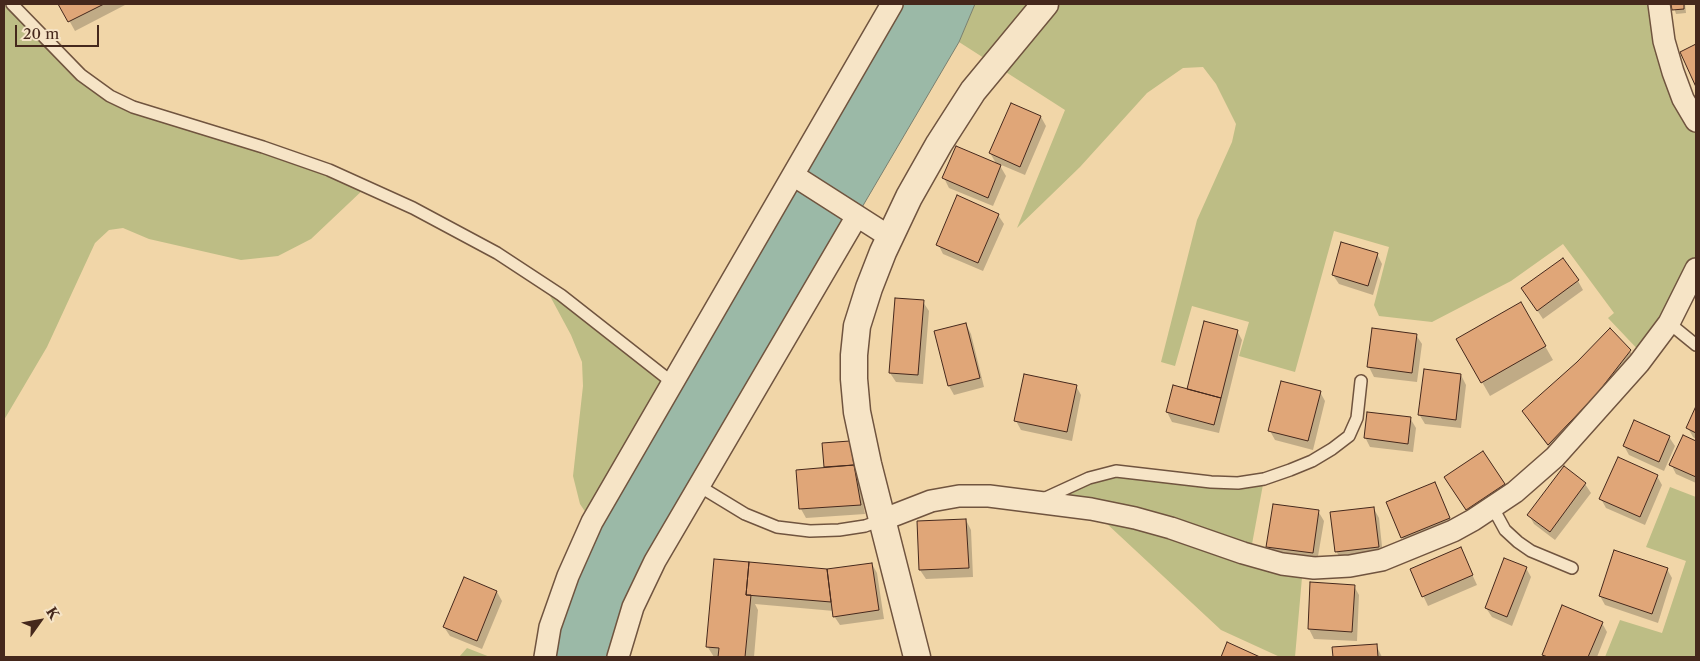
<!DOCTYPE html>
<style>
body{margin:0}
#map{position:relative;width:1700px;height:661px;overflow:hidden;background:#f1d6a8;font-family:"Libre Caslon Text",serif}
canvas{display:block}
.frame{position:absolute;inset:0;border:5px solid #45281c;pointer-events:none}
.north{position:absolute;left:15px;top:596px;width:50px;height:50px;-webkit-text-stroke:4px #f6e4c6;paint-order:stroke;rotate:58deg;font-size:14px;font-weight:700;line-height:20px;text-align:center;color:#45281c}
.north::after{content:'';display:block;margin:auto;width:18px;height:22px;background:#45281c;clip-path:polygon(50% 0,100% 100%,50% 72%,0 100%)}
.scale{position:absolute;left:15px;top:25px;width:84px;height:22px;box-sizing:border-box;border:2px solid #45281c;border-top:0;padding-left:6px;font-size:15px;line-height:18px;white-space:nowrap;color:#45281c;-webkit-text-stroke:4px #f6e4c6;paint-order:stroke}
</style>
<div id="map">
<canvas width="1700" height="661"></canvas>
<div class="frame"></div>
<div class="north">K</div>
<div class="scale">20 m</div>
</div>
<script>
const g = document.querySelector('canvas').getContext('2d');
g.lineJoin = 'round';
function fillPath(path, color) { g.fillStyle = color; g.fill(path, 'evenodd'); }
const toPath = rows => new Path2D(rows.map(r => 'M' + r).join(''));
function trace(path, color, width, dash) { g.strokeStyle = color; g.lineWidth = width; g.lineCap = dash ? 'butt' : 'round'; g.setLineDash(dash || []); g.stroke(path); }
const green = toPath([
 [4,4,12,4,110,96,366,187,311,239,278,256,241,260,149,239,123,228,109,230,95,243,47,347,4,420],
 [975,4,1659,4,1696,121,1696,269,1644,356,1608,318,1614,313,1563,244,1511,281,1432,322,1379,316,1374,305,1389,247,1334,231,1295,372,1239,356,1249,322,1192,306,1175,366,1161,362,1197,220,1232,142,1236,124,1216,84,1203,67,1183,68,1147,93,1080,167,1017,228,1065,110,959,42],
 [543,283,673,383,592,522,580,504,573,476,583,386,582,362,571,335],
 [1116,471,1211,482,1264,479,1250,555,1303,566,1295,657,1280,657,1221,630,1091,509,1038,502],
 [1670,487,1696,497,1696,657,1605,657,1620,620,1662,633,1686,561,1646,547],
 [467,648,490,657,459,657]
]);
const water = toPath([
 [892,4,975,4,959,42,655,560,618,657,545,657,568,576,892,4]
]);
const shadow = toPath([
 [60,4,125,4,125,5,75,31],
 [1673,4,1685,4,1686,13,1676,14],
 [1041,117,1046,126,1025,175,999,164,1006,176,993,206,949,188,944,178,997,165,990,153],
 [998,215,1004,224,983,271,943,254,938,244],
 [1377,254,1382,264,1373,295,1339,284,1333,275],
 [1578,281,1583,290,1543,319,1523,289],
 [923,302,929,311,923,384,896,382,890,373],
 [1521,304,1553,360,1490,396,1458,340],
 [966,324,971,334,984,387,954,395,949,386,936,332],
 [1237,331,1242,340,1219,433,1172,422,1167,412,1173,387,1188,391],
 [1416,335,1422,344,1417,382,1374,377,1369,367],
 [1630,351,1638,365,1557,458,1532,425,1524,411],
 [1461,375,1466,385,1461,428,1425,424,1419,414],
 [1076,386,1081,395,1072,441,1021,430,1016,421],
 [1320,392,1325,401,1313,450,1275,440,1270,431],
 [1696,409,1696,439,1693,437,1688,428],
 [1410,418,1416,428,1413,452,1370,447,1365,437],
 [1669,437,1675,446,1664,471,1629,455,1624,446],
 [1683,437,1696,443,1696,483,1676,474,1671,464],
 [823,444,852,447,865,514,806,518,801,509,797,471,826,469],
 [1483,453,1510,494,1472,519,1451,486],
 [1565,468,1585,484,1591,493,1555,540,1534,524,1529,515],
 [1657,476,1662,485,1645,525,1606,508,1601,499],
 [1435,484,1454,528,1407,547,1388,503],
 [1374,509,1379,518,1383,556,1342,561,1336,551],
 [1318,511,1324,521,1317,562,1273,556,1268,547],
 [966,520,971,530,973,577,926,579,920,570],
 [1460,548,1477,585,1428,606,1411,570],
 [715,560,827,570,872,564,877,573,884,619,840,625,834,616,834,611,755,604,758,610,754,657,714,657,707,646],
 [1526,568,1531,577,1512,626,1492,617,1486,608],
 [1667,569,1672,578,1658,623,1605,605,1600,596],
 [1311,583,1354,586,1359,595,1357,641,1314,639,1309,629],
 [497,592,502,601,482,649,450,636,444,627],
 [1602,623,1607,632,1597,657,1545,657,1543,655],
 [1376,645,1382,657,1334,657,1334,648]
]);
const building = toPath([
 [58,4,104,4,68,22,58,4],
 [1671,4,1684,4,1684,9,1672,10,1671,4],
 [1696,44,1696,87,1680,52,1696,44],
 [1011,103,1041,116,1020,167,989,153,1011,103],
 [956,146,1001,165,988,198,942,178,956,146],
 [957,195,999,214,978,263,936,245,957,195],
 [1341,242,1378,253,1368,286,1332,275,1341,242],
 [1563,258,1579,280,1537,311,1521,288,1563,258],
 [895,298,924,300,918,375,889,373,895,298],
 [1521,302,1546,346,1481,383,1456,339,1521,302],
 [1204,321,1238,330,1221,398,1187,389,1204,321],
 [966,323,980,378,948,386,934,331,966,323],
 [1372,328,1417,334,1412,373,1367,367,1372,328],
 [1610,328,1631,350,1596,395,1548,445,1522,411,1577,362,1610,328],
 [1424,369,1461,374,1456,420,1418,415,1424,369],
 [1024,374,1077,385,1067,432,1014,421,1024,374],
 [1281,381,1321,391,1308,441,1268,431,1281,381],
 [1173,385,1221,398,1214,425,1166,412,1173,385],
 [1696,406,1696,433,1686,428,1696,406],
 [1367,412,1411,417,1408,444,1364,438,1367,412],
 [1634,420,1670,436,1659,462,1623,446,1634,420],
 [1683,435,1696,441,1696,477,1669,465,1683,435],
 [850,441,854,465,824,467,822,443,850,441],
 [1483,451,1505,484,1466,510,1444,477,1483,451],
 [1618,457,1658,475,1640,517,1599,499,1618,457],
 [854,465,861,505,799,509,796,470,854,465],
 [1564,466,1586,483,1550,532,1527,515,1564,466],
 [1435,482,1450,518,1401,538,1386,502,1435,482],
 [1273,504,1319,510,1313,553,1266,547,1273,504],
 [1374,507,1379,547,1335,552,1330,512,1374,507],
 [966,519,969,568,919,570,917,521,966,519],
 [1461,547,1473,575,1422,597,1410,569,1461,547],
 [1614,550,1668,568,1652,614,1599,596,1614,550],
 [1504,558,1527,567,1507,617,1485,608,1504,558],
 [714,559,749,562,746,595,751,595,745,657,718,657,719,648,706,647,714,559],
 [749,562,827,569,831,602,746,595,749,562],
 [872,563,879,610,833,617,827,569,872,563],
 [464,577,497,591,477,641,443,627,464,577],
 [1310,582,1355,585,1352,632,1308,629,1310,582],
 [1562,605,1603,622,1588,657,1548,657,1542,655,1562,605],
 [1227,642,1260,657,1221,657,1227,642],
 [1377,644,1378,657,1333,657,1332,647,1377,644]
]);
const service = toPath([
 [12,4,81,75,110,96,133,107,263,147,329,170,413,208,497,253,561,295,673,383],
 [1669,323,1696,345],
 [699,486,745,514,777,527,810,531,839,530,865,526,882,520],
 [1041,500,1089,478,1116,471,1211,482,1238,483,1264,479,1290,470,1312,461,1332,449,1349,436,1357,418,1361,381],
 [1493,508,1505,530,1518,542,1531,551,1572,568]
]);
const minor = toPath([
 [1659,4,1664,41,1673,72,1683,99,1696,121],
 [793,175,890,237],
 [882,520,931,501,959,496,989,496,1091,509,1135,518,1171,528,1243,553,1282,564,1314,568,1350,566,1382,560,1453,531,1473,520,1515,492,1555,457,1639,363,1669,323,1696,269],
 [545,657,550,627,568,576,592,522,892,4],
 [618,657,633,607,655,561,857,216]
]);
const tertiary = toPath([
 [917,657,868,464,857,412,854,379,854,355,857,326,869,288,883,252,909,197,939,144,973,91,1045,4]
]);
fillPath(green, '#bdbd85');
fillPath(water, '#9bb9a7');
trace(water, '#797f6f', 1);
fillPath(shadow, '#0003');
fillPath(building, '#e0a678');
trace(building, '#45281c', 1);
trace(service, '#70543f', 14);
trace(minor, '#70543f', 24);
trace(tertiary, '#70543f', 29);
trace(service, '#f6e4c6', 11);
trace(minor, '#f6e4c6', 21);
trace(tertiary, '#f6e4c6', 26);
</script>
